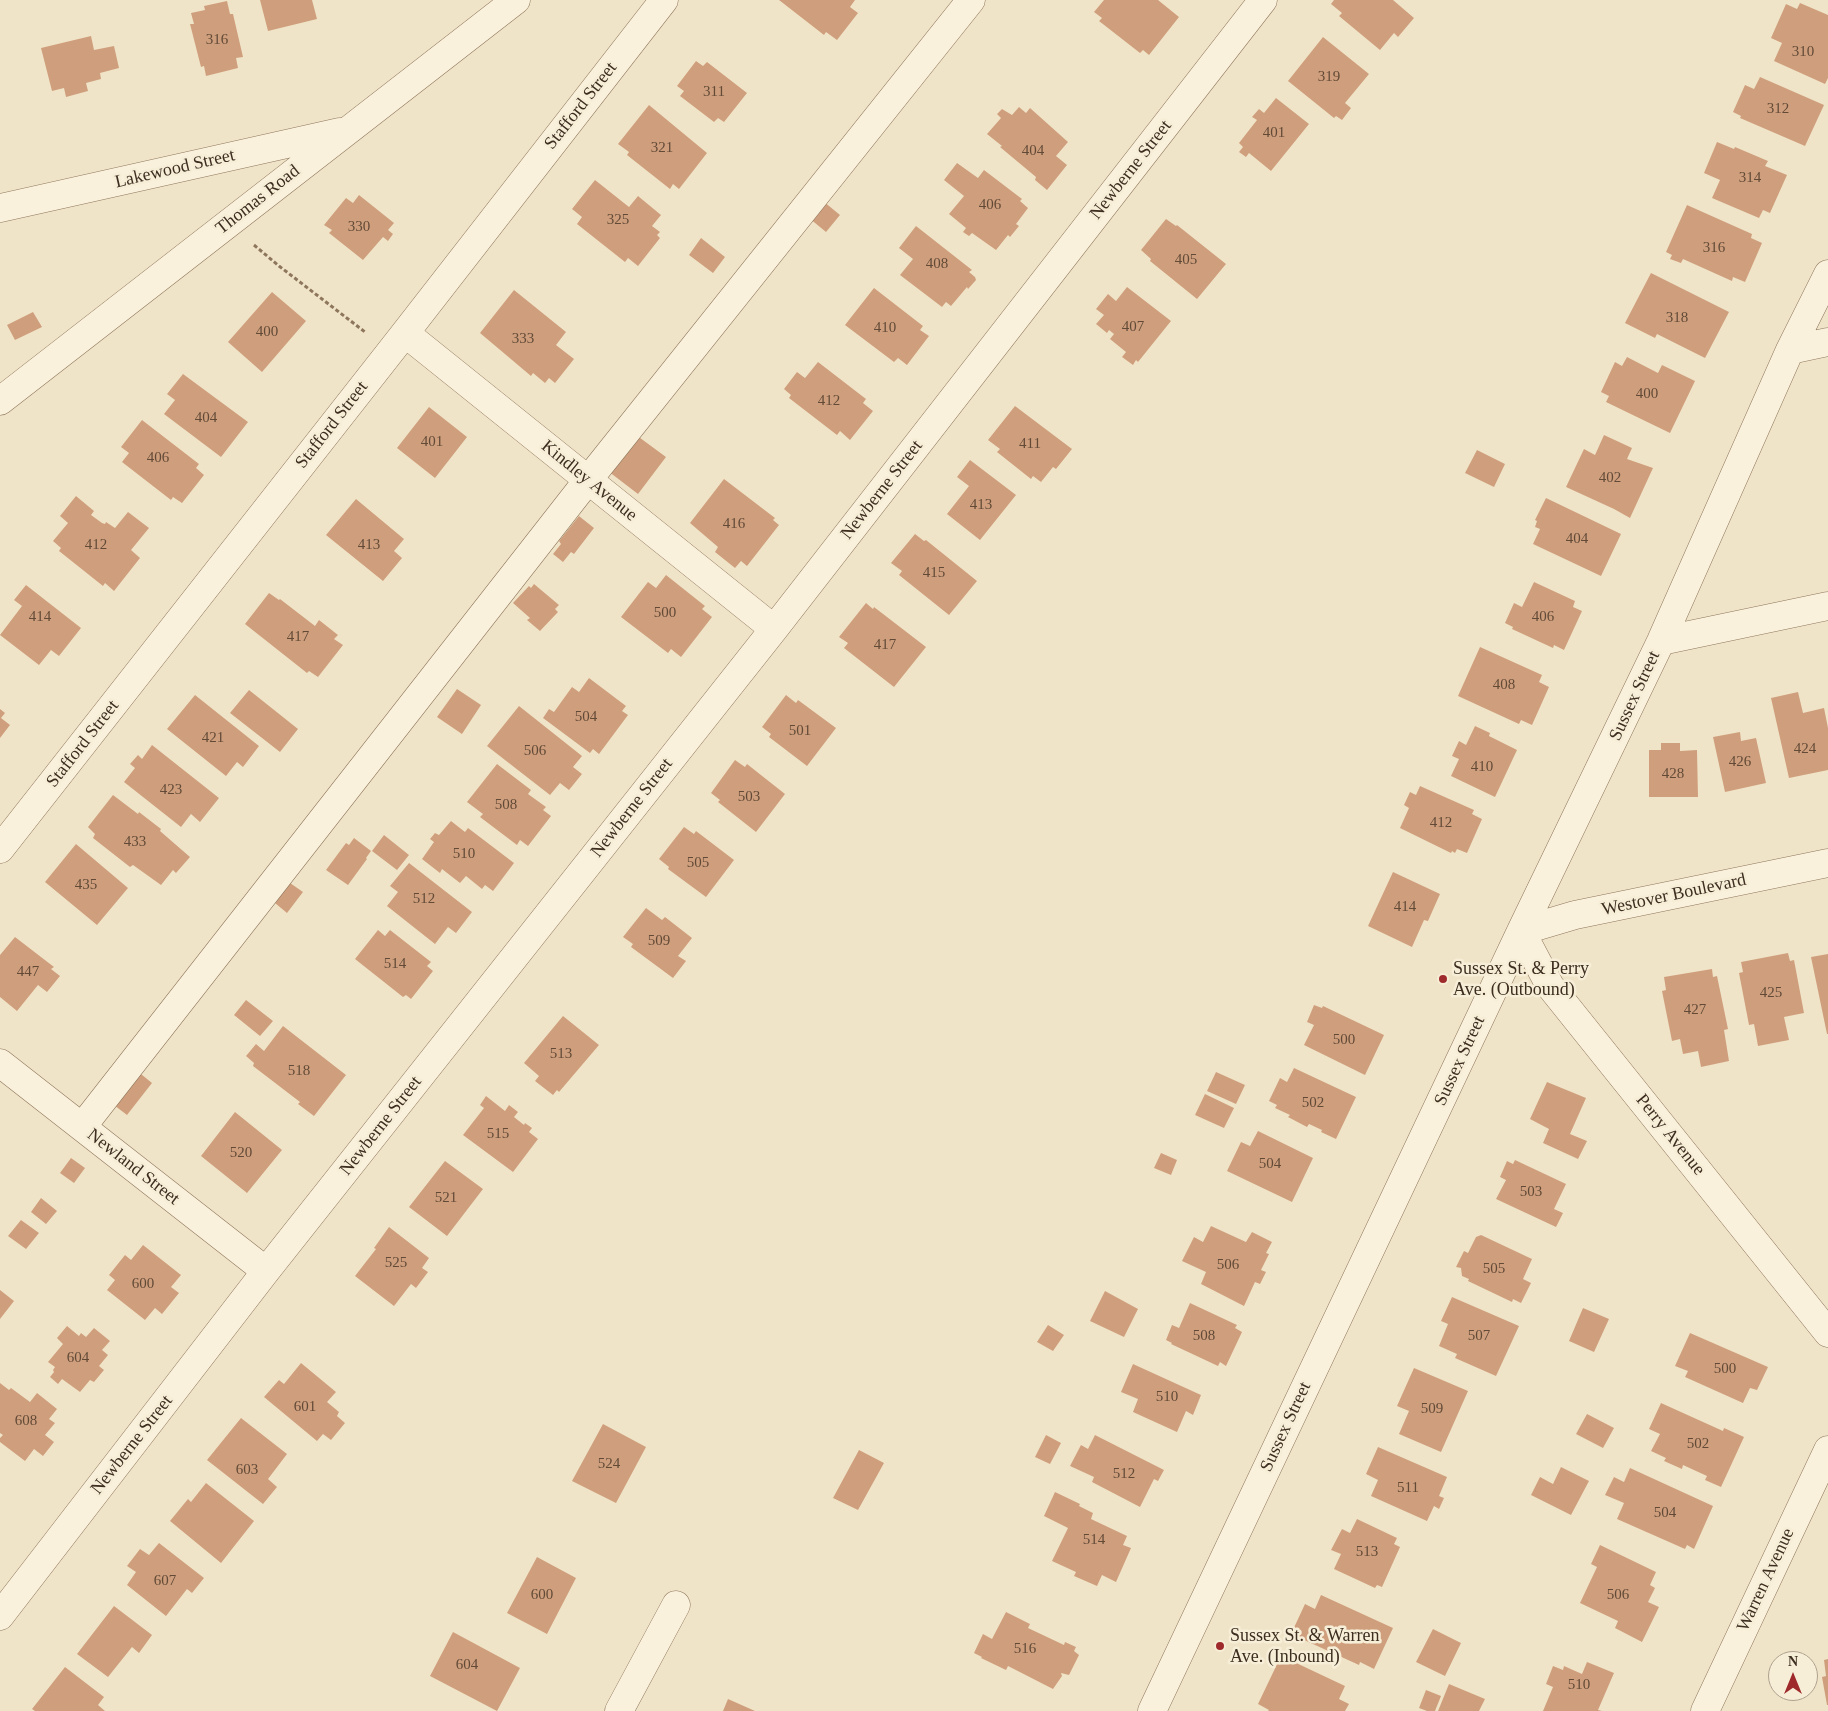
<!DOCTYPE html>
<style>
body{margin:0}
#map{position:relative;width:1828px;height:1711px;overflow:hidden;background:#f0e4c8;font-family:Georgia,serif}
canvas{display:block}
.north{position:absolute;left:1768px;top:1651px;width:50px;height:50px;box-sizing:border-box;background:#f7eed8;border:1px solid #ada18e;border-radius:50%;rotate:0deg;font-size:14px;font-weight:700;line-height:20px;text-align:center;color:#3d2e20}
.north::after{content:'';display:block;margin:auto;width:18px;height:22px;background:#9e2a2b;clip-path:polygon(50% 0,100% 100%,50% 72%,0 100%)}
</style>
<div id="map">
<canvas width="1828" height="1711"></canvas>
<div class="north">N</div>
</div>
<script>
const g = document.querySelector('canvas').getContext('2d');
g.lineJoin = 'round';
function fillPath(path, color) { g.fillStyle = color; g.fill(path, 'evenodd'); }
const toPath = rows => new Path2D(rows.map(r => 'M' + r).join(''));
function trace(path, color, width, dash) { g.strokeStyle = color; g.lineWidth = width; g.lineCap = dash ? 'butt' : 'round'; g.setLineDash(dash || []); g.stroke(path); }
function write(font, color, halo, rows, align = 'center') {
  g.font = font + ' Georgia,serif'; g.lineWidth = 5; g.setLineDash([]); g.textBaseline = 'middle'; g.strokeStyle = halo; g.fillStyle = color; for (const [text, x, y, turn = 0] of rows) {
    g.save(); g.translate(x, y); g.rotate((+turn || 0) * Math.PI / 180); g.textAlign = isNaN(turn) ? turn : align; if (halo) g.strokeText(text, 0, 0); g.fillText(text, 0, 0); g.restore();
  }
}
const building = toPath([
 [260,0,312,0,317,19,268,31],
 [779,0,855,0,850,7,858,13,837,40,826,32,824,35],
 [1104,0,1158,0,1179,17,1149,55,1143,50,1140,53,1099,21,1102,18,1094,12],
 [1334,0,1393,0,1414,18,1398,37,1394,33,1380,50,1339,16,1342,13,1331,4],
 [227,1,230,14,233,14,243,57,236,58,238,68,206,76,204,66,201,67,190,24,194,24,191,13,205,10,204,6],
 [1800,3,1828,15,1828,78,1825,84,1774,61,1782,43,1771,38,1786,4,1797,9],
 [91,36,94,50,114,46,119,68,100,73,101,79,86,83,88,91,66,97,64,88,52,91,41,48],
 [1323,37,1369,74,1345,103,1351,108,1342,120,1336,116,1334,118,1288,81],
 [696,61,703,66,707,62,747,93,724,122,718,118,714,122,680,96,684,91,677,86],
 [1760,77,1824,105,1805,146,1740,118,1741,116,1733,112,1745,85,1754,89],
 [1276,98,1309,124,1271,171,1249,153,1246,157,1239,152,1243,147,1239,143,1257,120,1252,117,1259,109,1264,113],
 [649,105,707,153,679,189,673,184,670,189,627,155,629,152,618,144],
 [1019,107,1026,113,1030,108,1068,142,1056,156,1067,165,1047,190,1035,180,1036,177,1000,147,1002,146,987,134,1001,118,997,114,1002,109,1012,115],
 [1717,142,1734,149,1735,147,1768,161,1765,166,1787,175,1770,213,1763,210,1759,218,1712,198,1720,180,1704,173],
 [957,163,978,178,984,170,1022,199,1020,201,1028,208,1016,224,1019,226,1010,237,1008,235,996,250,972,233,969,236,963,232,966,228,949,214,964,196,944,180],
 [595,180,629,207,638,196,661,215,652,226,660,232,657,235,660,238,638,266,628,258,625,262,577,224,582,217,572,209],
 [359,195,394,223,388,230,393,234,388,241,383,237,363,260,329,233,332,230,324,225,346,198,353,203],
 [823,201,840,215,826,232,809,218],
 [1687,205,1752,234,1751,238,1762,243,1745,282,1733,277,1732,281,1683,259,1681,263,1670,259,1672,255,1666,252],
 [1166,219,1176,226,1177,225,1226,264,1197,299,1150,261,1151,259,1141,250],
 [916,226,972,270,969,272,975,277,976,280,968,289,967,287,951,306,946,302,942,307,900,275,913,259,899,248],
 [701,238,725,257,713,273,689,255],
 [1651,273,1729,312,1705,358,1657,334,1655,338,1625,323],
 [1127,287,1171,321,1138,362,1136,360,1133,365,1122,357,1126,352,1110,339,1114,334,1109,330,1107,333,1096,324,1104,315,1096,309,1108,294,1116,301],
 [874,288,923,326,920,330,929,336,907,365,898,358,894,362,845,325],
 [514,290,566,332,556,345,574,359,555,383,549,378,545,383,533,373,531,376,480,333],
 [272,292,306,321,262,372,228,342],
 [33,312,42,327,15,340,7,325],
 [1627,357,1658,373,1662,365,1695,381,1670,433,1606,402,1609,396,1601,392,1615,362,1622,366],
 [818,362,866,399,863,403,873,411,850,440,840,431,837,435,789,398,791,395,784,389,797,372,805,378],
 [183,374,248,422,221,457,164,414,175,400,167,394],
 [1015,406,1072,449,1056,469,1053,467,1041,482,1033,476,1031,479,997,452,1000,449,988,440],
 [429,407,467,437,435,478,397,448],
 [142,420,199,464,196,468,204,475,182,503,173,497,171,500,122,462,129,453,121,447],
 [632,432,666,457,638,494,604,468],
 [1604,435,1632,448,1627,459,1653,468,1630,518,1614,509,1566,487,1584,449,1595,455],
 [1477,450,1505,464,1494,487,1465,473],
 [970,460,1016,495,980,540,947,514,969,486,957,477],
 [724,479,775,518,773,520,779,525,747,566,741,561,735,568,715,552,718,547,690,523],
 [76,496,94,511,91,515,102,523,105,524,106,522,115,528,128,512,149,528,131,550,140,558,114,591,105,583,103,586,59,551,61,548,53,541,68,523,60,516],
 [1546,498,1621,534,1601,576,1533,544,1540,529,1535,527,1537,521,1535,520],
 [356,499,404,539,394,551,402,558,383,581,326,535],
 [579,516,594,528,574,554,571,552,563,562,553,554,561,544,559,541],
 [915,534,924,541,926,540,977,581,949,615,899,575,902,571,891,563],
 [666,575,705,606,702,609,712,617,681,657,671,649,668,653,621,617,648,582,656,588],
 [1534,582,1575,601,1573,607,1582,611,1564,650,1554,645,1553,648,1512,629,1513,627,1505,623,1514,603,1522,607],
 [534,584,559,605,555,609,558,612,540,631,527,620,530,618,513,603,529,586,531,588],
 [26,585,81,628,59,656,51,650,39,665,0,635,22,606,14,600],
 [269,593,279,600,280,599,315,626,319,620,338,635,334,639,343,645,318,677,309,671,307,673,245,624],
 [866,603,873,609,874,607,926,647,894,687,844,648,848,643,839,637],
 [1480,647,1542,675,1539,682,1549,687,1532,725,1521,720,1519,724,1458,696],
 [589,678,626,706,622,711,628,715,599,754,593,749,590,753,543,718,549,709,554,712,572,687,579,692],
 [457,689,481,705,462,734,437,717],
 [249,690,298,729,280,752,230,713],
 [1798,692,1803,713,1824,708,1828,728,1828,770,1789,778,1771,698],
 [195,695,259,746,243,767,237,762,226,776,167,729],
 [786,695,796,703,798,700,836,728,807,766,769,737,771,734,762,727],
 [519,706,582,756,573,767,582,774,569,790,560,783,550,795,487,746],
 [0,709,5,713,1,718,10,725,0,738],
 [1475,726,1490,733,1489,736,1517,750,1495,797,1451,776,1459,759,1452,756,1459,741,1466,745],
 [1740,732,1741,741,1756,738,1766,783,1725,792,1713,737],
 [1661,743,1680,743,1680,751,1697,750,1698,797,1649,797,1649,750,1661,750],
 [152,745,219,798,200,822,191,814,181,827,124,782,135,768,130,764,138,755,142,759],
 [735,760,745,767,747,764,785,794,756,832,718,802,720,800,711,793],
 [497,764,531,790,528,794,546,807,543,810,551,816,528,846,520,840,517,845,480,817,483,814,467,802],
 [1420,786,1474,810,1472,814,1482,819,1467,853,1457,849,1455,853,1452,851,1451,853,1400,828,1409,808,1404,805,1410,792,1416,795],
 [113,795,138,814,139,812,161,829,160,831,190,857,176,873,173,870,161,885,133,865,130,867,93,838,95,834,88,827],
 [451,821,465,832,468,828,514,863,493,891,485,885,482,889,466,876,460,883,442,869,440,873,422,859,434,842,430,839,435,833,439,835],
 [684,827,694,834,696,831,734,860,706,897,668,869,669,867,659,859],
 [384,835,409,855,397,870,372,851],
 [354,838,371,851,366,858,367,859,348,885,326,870,346,843,349,845],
 [76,844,128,888,97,925,45,882],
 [409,863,472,912,456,933,448,927,435,944,387,906,398,892,390,886],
 [1393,872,1440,894,1428,921,1424,920,1412,947,1368,926],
 [290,883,303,892,287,913,275,903],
 [646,908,662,920,665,917,692,938,678,956,686,961,673,978,631,947,633,944,623,937],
 [378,930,385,936,390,930,431,962,427,966,433,971,411,999,406,995,403,997,355,959],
 [15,937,54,967,51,969,60,976,47,992,38,985,17,1011,0,997,0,955],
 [1788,953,1790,961,1794,960,1804,1013,1784,1017,1789,1040,1758,1046,1754,1024,1749,1025,1739,973,1743,972,1741,962],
 [1828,954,1828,1034,1827,1034,1811,957],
 [1712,969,1713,977,1717,976,1728,1029,1724,1030,1729,1061,1701,1067,1698,1051,1683,1054,1680,1039,1672,1041,1662,991,1666,990,1664,977],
 [246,1000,273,1021,260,1036,234,1015],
 [1314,1005,1322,1008,1323,1006,1384,1035,1365,1075,1304,1045,1314,1025,1307,1022],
 [563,1016,599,1045,559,1092,557,1090,553,1095,535,1081,539,1076,524,1063],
 [283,1026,346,1075,314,1116,298,1104,300,1102,253,1066,254,1063,246,1056,256,1044,264,1051],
 [1294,1068,1356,1097,1336,1139,1321,1132,1322,1130,1309,1124,1307,1127,1288,1117,1290,1115,1275,1108,1277,1105,1269,1101,1280,1078,1287,1082],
 [136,1070,152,1083,127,1115,110,1102],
 [1216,1072,1245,1085,1236,1104,1207,1091],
 [1547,1082,1586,1098,1570,1134,1587,1141,1578,1159,1543,1143,1549,1129,1530,1119],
 [1205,1094,1234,1108,1224,1128,1195,1115],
 [486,1096,505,1111,509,1105,518,1112,514,1117,524,1125,525,1123,532,1128,529,1132,538,1139,513,1172,463,1135,484,1108,480,1105],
 [235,1112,282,1150,247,1193,201,1156],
 [1258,1131,1313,1158,1292,1202,1227,1171,1241,1142,1250,1146],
 [1161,1153,1177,1160,1171,1175,1154,1168],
 [71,1158,85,1168,74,1183,60,1173],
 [1515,1160,1566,1184,1554,1209,1563,1213,1556,1227,1496,1199,1506,1180,1500,1177,1507,1161,1513,1164],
 [445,1161,483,1189,447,1236,409,1207],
 [41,1198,57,1211,46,1224,31,1212],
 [21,1220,39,1233,26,1249,8,1236],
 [1211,1226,1246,1242,1252,1232,1272,1242,1266,1253,1269,1254,1261,1270,1266,1272,1260,1284,1255,1282,1244,1306,1201,1284,1206,1272,1182,1261,1194,1237,1203,1242],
 [389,1227,429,1258,422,1268,428,1272,416,1288,411,1284,394,1306,355,1276,376,1249,374,1248],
 [1481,1235,1532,1259,1523,1279,1531,1283,1521,1303,1513,1299,1512,1302,1468,1281,1469,1279,1462,1276,1461,1268,1456,1267,1464,1251,1468,1253,1476,1237],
 [143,1245,181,1275,171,1287,179,1293,162,1314,155,1308,145,1320,107,1290,115,1280,109,1275,125,1255,131,1260],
 [0,1290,14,1301,0,1319],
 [1105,1291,1138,1309,1124,1337,1090,1321],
 [1452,1297,1519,1326,1496,1376,1455,1358,1457,1354,1439,1346,1448,1324,1441,1321],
 [1190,1303,1237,1325,1235,1328,1242,1332,1226,1366,1220,1362,1218,1366,1171,1344,1172,1343,1166,1340,1172,1325,1179,1328],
 [1583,1308,1609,1319,1594,1352,1569,1341],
 [1048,1325,1064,1335,1053,1351,1037,1342],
 [67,1326,79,1336,81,1333,86,1337,94,1328,110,1341,102,1350,108,1355,99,1366,104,1370,94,1382,90,1380,80,1392,62,1379,58,1384,50,1377,54,1372,53,1370,55,1367,48,1362,63,1344,57,1338],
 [1690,1333,1768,1367,1757,1390,1750,1388,1743,1403,1685,1377,1688,1371,1675,1366],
 [301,1363,336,1392,327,1402,339,1412,337,1416,345,1423,331,1440,323,1434,317,1441,264,1397,279,1380,284,1384],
 [1133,1364,1201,1395,1193,1415,1186,1411,1177,1432,1133,1412,1138,1399,1121,1392],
 [1414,1368,1468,1391,1441,1452,1399,1434,1409,1411,1397,1406],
 [0,1383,9,1390,11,1388,30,1402,37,1393,57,1409,49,1419,55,1423,45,1435,54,1442,43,1456,34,1449,25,1461,0,1442,0,1438,3,1435,0,1433],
 [1661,1403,1723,1431,1724,1428,1744,1437,1721,1487,1705,1480,1707,1476,1683,1465,1682,1469,1664,1461,1666,1458,1651,1451,1660,1434,1649,1429],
 [1587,1414,1614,1428,1603,1448,1576,1434],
 [241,1418,287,1454,268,1479,277,1487,263,1504,207,1460],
 [603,1424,646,1447,616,1503,572,1481],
 [1046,1435,1061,1443,1050,1464,1035,1457],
 [1095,1435,1164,1470,1158,1481,1154,1479,1140,1507,1092,1482,1094,1477,1070,1466,1081,1445,1088,1449],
 [1378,1447,1447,1477,1439,1496,1444,1498,1439,1509,1434,1506,1427,1521,1371,1496,1378,1480,1366,1474],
 [859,1450,884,1463,858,1510,833,1498],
 [1561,1467,1589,1481,1571,1515,1531,1495,1540,1477,1553,1484],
 [1630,1468,1713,1506,1694,1549,1687,1545,1685,1549,1617,1519,1624,1503,1605,1495,1614,1477,1624,1482],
 [206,1483,254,1521,221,1563,170,1521,188,1499,191,1502],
 [1055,1492,1080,1504,1079,1506,1093,1513,1091,1519,1127,1536,1123,1545,1131,1548,1116,1582,1102,1575,1097,1586,1074,1576,1076,1572,1052,1561,1068,1528,1044,1516],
 [1357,1519,1397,1538,1394,1544,1400,1547,1382,1587,1377,1585,1375,1588,1334,1569,1341,1554,1331,1550,1342,1529,1350,1533],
 [159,1543,204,1578,192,1593,187,1589,166,1616,127,1585,136,1572,127,1566,140,1549,149,1555],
 [1600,1545,1656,1572,1650,1585,1655,1588,1648,1602,1659,1607,1642,1642,1615,1628,1618,1621,1580,1603,1597,1567,1591,1564],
 [537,1557,576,1578,547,1634,507,1613],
 [1321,1595,1393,1628,1374,1669,1360,1662,1359,1665,1291,1634,1305,1604,1315,1609],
 [114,1606,152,1635,139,1653,132,1647,108,1677,77,1654],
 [1006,1612,1030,1624,1028,1628,1064,1645,1065,1642,1076,1647,1074,1651,1079,1655,1069,1675,1061,1673,1062,1676,1053,1689,1008,1666,1006,1670,981,1658,982,1657,974,1653,983,1634,992,1639],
 [1433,1629,1461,1643,1445,1676,1416,1662],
 [453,1632,520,1668,497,1711,430,1676],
 [1280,1658,1291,1662,1292,1661,1345,1686,1339,1699,1349,1704,1345,1711,1268,1711,1269,1710,1258,1704],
 [1828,1659,1828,1705,1827,1705,1822,1677,1826,1676,1824,1660],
 [1587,1662,1614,1673,1598,1710,1602,1711,1543,1711,1553,1687,1546,1684,1553,1666,1563,1670,1564,1666,1582,1674],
 [65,1667,104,1697,98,1705,105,1711,35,1711,32,1709],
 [1449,1684,1485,1699,1479,1711,1438,1711],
 [1426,1690,1441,1696,1435,1711,1427,1711,1419,1708],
 [728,1699,755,1711,723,1711]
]);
const path = toPath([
 [254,245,279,266,365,332]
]);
const minor = toPath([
 [0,208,340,132],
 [405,333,774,629],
 [1790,350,1828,342],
 [0,401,516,0],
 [1661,641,1828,606],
 [0,849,405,333,664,0],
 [1521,931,1550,986,1828,1333],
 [1521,931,1575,915,1828,863],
 [0,1063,266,1271],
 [82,1127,588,480,971,0],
 [0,1616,266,1271,774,629,1263,0],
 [619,1711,676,1605],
 [1152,1711,1521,931,1661,641,1790,350,1828,274],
 [1705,1711,1828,1450]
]);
const markers = [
 [1443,979,5,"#9e2a2b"],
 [1220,1646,5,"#9e2a2b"]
];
const numberNames = [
 ["316",217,40],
 ["310",1803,52],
 ["319",1329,77],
 ["311",714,92],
 ["312",1778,109],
 ["401",1274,133],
 ["321",662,148],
 ["404",1033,151],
 ["314",1750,178],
 ["406",990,205],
 ["325",618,220],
 ["330",359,227],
 ["316",1714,248],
 ["405",1186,260],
 ["408",937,264],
 ["318",1677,318],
 ["407",1133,327],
 ["410",885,328],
 ["400",267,332],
 ["333",523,339],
 ["400",1647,394],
 ["412",829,401],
 ["404",206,418],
 ["401",432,442],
 ["411",1030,444],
 ["406",158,458],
 ["402",1610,478],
 ["413",981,505],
 ["416",734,524],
 ["404",1577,539],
 ["412",96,545],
 ["413",369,545],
 ["415",934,573],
 ["500",665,613],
 ["414",40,617],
 ["406",1543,617],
 ["417",298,637],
 ["417",885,645],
 ["408",1504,685],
 ["504",586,717],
 ["501",800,731],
 ["421",213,738],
 ["424",1805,749],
 ["506",535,751],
 ["426",1740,762],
 ["410",1482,767],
 ["428",1673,774],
 ["423",171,790],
 ["503",749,797],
 ["508",506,805],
 ["412",1441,823],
 ["433",135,842],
 ["510",464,854],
 ["505",698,863],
 ["435",86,885],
 ["512",424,899],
 ["414",1405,907],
 ["509",659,941],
 ["514",395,964],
 ["447",28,972],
 ["425",1771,993],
 ["427",1695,1010],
 ["500",1344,1040],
 ["513",561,1054],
 ["518",299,1071],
 ["502",1313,1103],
 ["515",498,1134],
 ["520",241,1153],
 ["504",1270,1164],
 ["503",1531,1192],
 ["521",446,1198],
 ["525",396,1263],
 ["506",1228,1265],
 ["505",1494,1269],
 ["600",143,1284],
 ["508",1204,1336],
 ["507",1479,1336],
 ["604",78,1358],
 ["500",1725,1369],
 ["510",1167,1397],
 ["601",305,1407],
 ["509",1432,1409],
 ["608",26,1421],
 ["502",1698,1444],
 ["524",609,1464],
 ["603",247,1470],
 ["512",1124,1474],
 ["511",1408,1488],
 ["504",1665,1513],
 ["514",1094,1540],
 ["513",1367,1552],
 ["607",165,1581],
 ["600",542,1595],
 ["506",1618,1595],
 ["516",1025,1649],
 ["604",467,1665],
 ["510",1579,1685]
];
const streetNames = [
 ["Stafford Street",581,106,-52],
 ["Lakewood Street",175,169,-13],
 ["Newberne Street",1131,170,-52],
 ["Thomas Road",258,200,-38],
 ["Stafford Street",332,425,-52],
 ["Kindley Avenue",589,481,39],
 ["Newberne Street",882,490,-52],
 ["Sussex Street",1635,696,-65],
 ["Stafford Street",83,744,-52],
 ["Newberne Street",632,808,-52],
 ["Westover Boulevard",1674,895,-12],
 ["Sussex Street",1460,1061,-65],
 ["Newberne Street",381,1126,-52],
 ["Perry Avenue",1670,1135,51],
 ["Newland Street",133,1167,38],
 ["Sussex Street",1286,1427,-65],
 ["Newberne Street",132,1445,-52],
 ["Warren Avenue",1766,1580,-65]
];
const poiNames = [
 ["Sussex St. & Perry",1453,969],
 ["Ave. (Outbound)",1453,990],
 ["Sussex St. & Warren",1230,1636],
 ["Ave. (Inbound)",1230,1657]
];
fillPath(building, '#cf9f7d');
trace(minor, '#8d765c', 29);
trace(path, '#8d765c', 3, [4, 2.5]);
trace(minor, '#faf1dc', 28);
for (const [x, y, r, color] of markers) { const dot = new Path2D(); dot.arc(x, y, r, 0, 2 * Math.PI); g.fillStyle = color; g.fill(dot); trace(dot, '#f7eed8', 2); }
write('15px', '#624a37', null, numberNames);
write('18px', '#3d2e20', '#f7eed8', streetNames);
write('18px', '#3d2e20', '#f7eed8', poiNames, 'left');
</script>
